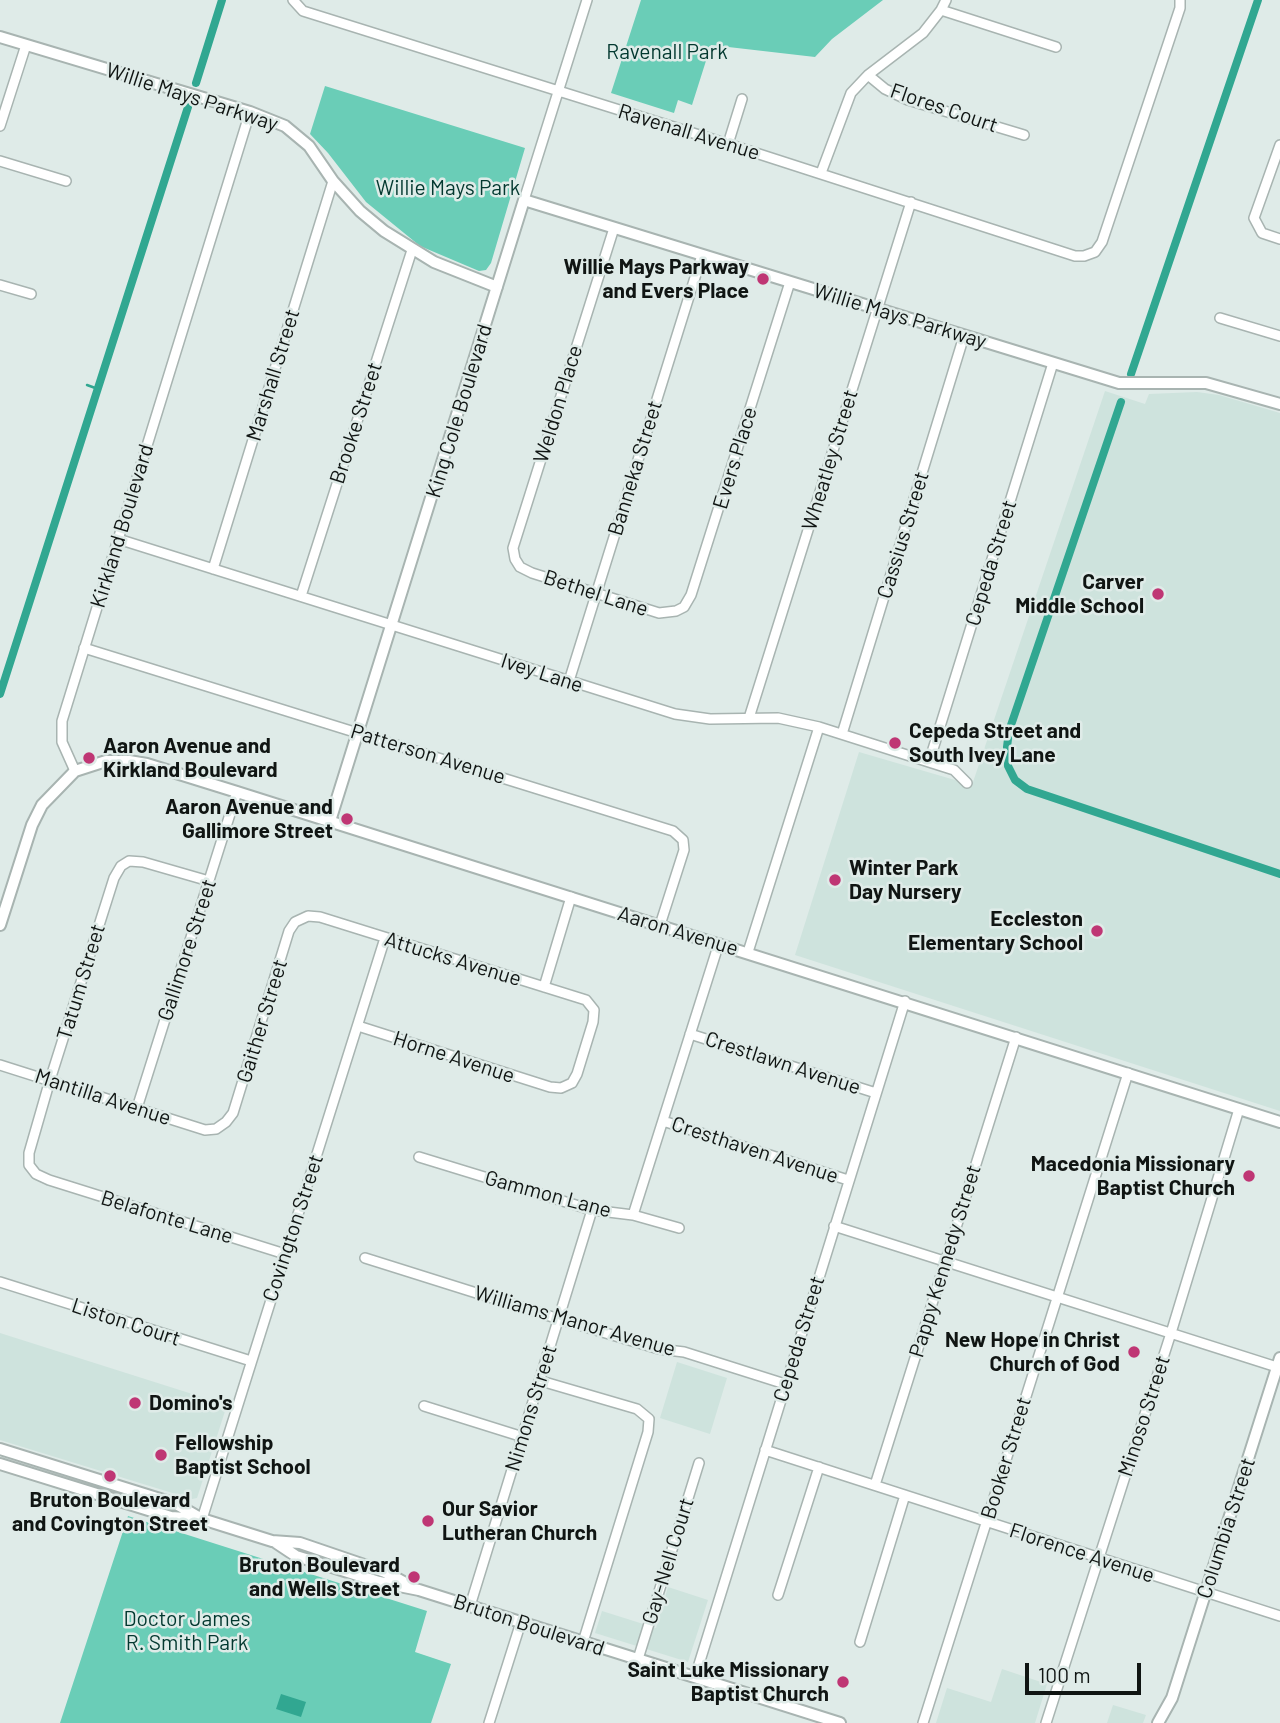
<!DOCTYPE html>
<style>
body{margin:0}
#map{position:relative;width:1280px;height:1723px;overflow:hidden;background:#dfebe8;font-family:Barlow,sans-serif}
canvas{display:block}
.scale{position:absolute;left:1025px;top:1663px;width:116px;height:32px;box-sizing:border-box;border:4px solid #101513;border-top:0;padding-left:9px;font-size:21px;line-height:24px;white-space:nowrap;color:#101513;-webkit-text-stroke:5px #dfebe8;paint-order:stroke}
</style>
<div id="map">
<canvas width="1280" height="1723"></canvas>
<div class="scale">100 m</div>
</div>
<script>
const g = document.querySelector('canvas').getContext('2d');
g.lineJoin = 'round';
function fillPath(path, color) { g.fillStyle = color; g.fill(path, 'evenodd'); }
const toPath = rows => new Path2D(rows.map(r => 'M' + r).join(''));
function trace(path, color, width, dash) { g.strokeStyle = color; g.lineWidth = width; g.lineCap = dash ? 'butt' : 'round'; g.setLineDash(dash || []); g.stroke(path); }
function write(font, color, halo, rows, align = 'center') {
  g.font = font + ' Barlow,sans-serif'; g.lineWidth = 5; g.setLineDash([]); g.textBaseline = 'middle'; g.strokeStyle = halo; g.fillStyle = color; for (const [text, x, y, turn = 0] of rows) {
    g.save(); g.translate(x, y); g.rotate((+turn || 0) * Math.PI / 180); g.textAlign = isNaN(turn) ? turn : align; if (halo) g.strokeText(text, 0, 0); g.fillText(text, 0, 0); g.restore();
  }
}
const built = toPath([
 [1105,391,1145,404,1149,394,1197,392,1219,395,1280,413,1280,1111,795,955,859,752,972,785],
 [0,1333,227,1405,197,1498,192,1499,0,1440],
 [677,1362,727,1378,710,1434,660,1418],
 [668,1587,708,1600,688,1662,595,1633,602,1611,656,1628],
 [1002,1669,1047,1684,1035,1723,936,1723,947,1688,991,1702],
 [1113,1705,1146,1715,1143,1723,1107,1723]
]);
const green = toPath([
 [641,0,883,0,832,39,815,57,711,45,692,105,678,100,674,113,611,93],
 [325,86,525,148,491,263,486,270,479,271,420,246,366,202,328,153,310,134],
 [128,1516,427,1611,415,1652,451,1664,431,1723,60,1723]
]);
const water = toPath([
 [281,1694,306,1702,301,1717,276,1709]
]);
const stream = toPath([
 [87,385,98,389]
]);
const canal = toPath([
 [196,83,222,0],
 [1131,374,1258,0],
 [1121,402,1009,731,1007,747,1008,766,1015,780,1027,789,1280,874],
 [0,694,188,107]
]);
const minor = toPath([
 [293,0,303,11,728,144,1075,256,1084,256,1095,252,1102,242,1180,8,1180,0],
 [941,10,1056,47],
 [868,75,885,89,908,100,1024,135],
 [0,126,26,45],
 [728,144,742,99],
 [1280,145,1254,218,1262,233,1280,239],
 [0,161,66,181],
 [821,173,851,93,868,75,923,33,941,10,946,0],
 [524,200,587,0],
 [614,228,513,548,515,559,520,567,532,573,659,613,676,611,684,607,691,595,790,282],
 [0,285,31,294],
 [1220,318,1280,336],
 [118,539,675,714,710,719,778,718,819,727,954,770,967,783],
 [213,569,333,181],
 [301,596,412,250],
 [84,648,673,831,683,840,684,850,660,925],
 [569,681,702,255],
 [749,718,911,202],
 [842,734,964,336],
 [929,762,1053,363],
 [75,771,62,742,62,721,250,112],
 [209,881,143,862,129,861,121,866,114,878,50,1080,29,1153,29,1165,36,1174,49,1180,285,1254],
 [748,952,819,727],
 [544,987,571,897],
 [690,1034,876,1093],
 [0,1065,205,1130,216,1129,226,1122,233,1113,289,931,295,922,308,916,320,917,586,1000,594,1010,593,1022,577,1074,572,1083,561,1088,550,1087,358,1026],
 [137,1108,237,792],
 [663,1121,848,1180],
 [419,1157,592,1210,633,1215,679,1228],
 [633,1215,719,943],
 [834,1226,1280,1368],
 [365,1258,559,1319,659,1349,684,1352,785,1384],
 [0,1282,251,1361],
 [541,1381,637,1409,649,1419,648,1432,583,1642],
 [424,1406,523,1437],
 [765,1450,1280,1616],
 [875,1485,1016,1037],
 [202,1519,385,938],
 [778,1595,819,1467],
 [470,1606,592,1210],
 [860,1642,905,1495],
 [638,1659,699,1463],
 [695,1677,905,1001],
 [489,1723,521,1622],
 [923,1723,1128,1073],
 [1046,1723,1171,1333,1239,1109]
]);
const tertiary = toPath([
 [0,37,250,112,285,126,309,146,333,181,360,211,384,231,434,262,497,287],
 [330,821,524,200,1119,383,1206,383,1280,404],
 [0,925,32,825,42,805,75,771,106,761,129,761,147,764,237,792,1280,1122],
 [0,1449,176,1504,202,1519,272,1541,300,1543,385,1572,407,1584],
 [0,1464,171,1517,200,1519],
 [275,1542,296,1556,332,1567,379,1582,419,1590,840,1723],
 [1158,1723,1172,1698,1280,1358]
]);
const markers = [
 [763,279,7,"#bf3674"],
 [1158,594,7,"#bf3674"],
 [895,743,7,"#bf3674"],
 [89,758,7,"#bf3674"],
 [347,819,7,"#bf3674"],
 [835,880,7,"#bf3674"],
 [1097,931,7,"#bf3674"],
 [1249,1176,7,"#bf3674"],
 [1134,1352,7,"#bf3674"],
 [135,1403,7,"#bf3674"],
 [161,1455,7,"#bf3674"],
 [110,1476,7,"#bf3674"],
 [428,1521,7,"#bf3674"],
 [414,1577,7,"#bf3674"],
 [843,1682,7,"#bf3674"]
];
const parkNames = [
 ["Ravenall Park",667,52],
 ["Willie Mays Park",448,188],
 ["Doctor James",187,1619],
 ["R. Smith Park",187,1643]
];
const streetNames = [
 ["Willie Mays Parkway",192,97,18],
 ["Flores Court",944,108,19],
 ["Ravenall Avenue",689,132,17],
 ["Willie Mays Parkway",900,316,17],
 ["Marshall Street",273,375,-73],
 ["Weldon Place",558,404,-73],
 ["King Cole Boulevard",459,411,-73],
 ["Brooke Street",356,423,-72],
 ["Evers Place",735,458,-73],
 ["Wheatley Street",830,460,-73],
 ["Banneka Street",635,468,-73],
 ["Kirkland Boulevard",122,526,-73],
 ["Cassius Street",903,535,-73],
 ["Cepeda Street",991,563,-73],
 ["Bethel Lane",596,593,18],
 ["Ivey Lane",542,673,18],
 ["Patterson Avenue",428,754,17],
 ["Aaron Avenue",678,931,17],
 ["Gallimore Street",187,950,-72],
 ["Attucks Avenue",453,959,17],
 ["Tatum Street",81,982,-73],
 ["Gaither Street",262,1021,-73],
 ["Horne Avenue",454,1057,18],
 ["Crestlawn Avenue",783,1063,18],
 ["Mantilla Avenue",103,1097,18],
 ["Cresthaven Avenue",755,1150,18],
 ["Gammon Lane",548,1194,15],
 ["Belafonte Lane",167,1217,17],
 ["Covington Street",293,1228,-72],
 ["Pappy Kennedy Street",945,1261,-73],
 ["Williams Manor Avenue",575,1321,16],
 ["Liston Court",126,1322,18],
 ["Cepeda Street",799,1339,-73],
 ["Nimons Street",531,1408,-73],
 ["Minoso Street",1144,1416,-72],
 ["Booker Street",1006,1458,-73],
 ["Columbia Street",1226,1528,-72],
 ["Florence Avenue",1082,1553,18],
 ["Gay-Nell Court",668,1561,-73],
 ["Bruton Boulevard",529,1625,18]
];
const poiNames = [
 ["Willie Mays Parkway",749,267],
 ["and Evers Place",749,291],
 ["Carver",1144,582],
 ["Middle School",1144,606],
 ["Cepeda Street and",909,731,"left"],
 ["South Ivey Lane",909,755,"left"],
 ["Aaron Avenue and",103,746,"left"],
 ["Kirkland Boulevard",103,770,"left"],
 ["Aaron Avenue and",333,807],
 ["Gallimore Street",333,831],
 ["Winter Park",849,868,"left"],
 ["Day Nursery",849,892,"left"],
 ["Eccleston",1083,919],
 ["Elementary School",1083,943],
 ["Macedonia Missionary",1235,1164],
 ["Baptist Church",1235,1188],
 ["New Hope in Christ",1120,1340],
 ["Church of God",1120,1364],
 ["Domino's",149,1403,"left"],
 ["Fellowship",175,1443,"left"],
 ["Baptist School",175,1467,"left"],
 ["Bruton Boulevard",110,1500,"center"],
 ["and Covington Street",110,1524,"center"],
 ["Our Savior",442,1509,"left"],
 ["Lutheran Church",442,1533,"left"],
 ["Bruton Boulevard",400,1565],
 ["and Wells Street",400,1589],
 ["Saint Luke Missionary",829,1670],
 ["Baptist Church",829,1694]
];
fillPath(built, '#cee3dd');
fillPath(green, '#6acdb7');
fillPath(water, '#31a791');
trace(stream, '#31a791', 2.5);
trace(canal, '#31a791', 8);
trace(minor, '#a8b4b1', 12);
trace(tertiary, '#a8b4b1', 14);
trace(minor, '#fff', 9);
trace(tertiary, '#fff', 10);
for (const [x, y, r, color] of markers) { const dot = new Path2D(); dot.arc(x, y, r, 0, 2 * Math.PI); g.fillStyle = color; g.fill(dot); trace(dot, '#dfebe8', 2.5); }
write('21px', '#02382f', '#dfebe8', parkNames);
write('21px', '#101513', '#dfebe8', streetNames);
write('bold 21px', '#101513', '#dfebe8', poiNames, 'right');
</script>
